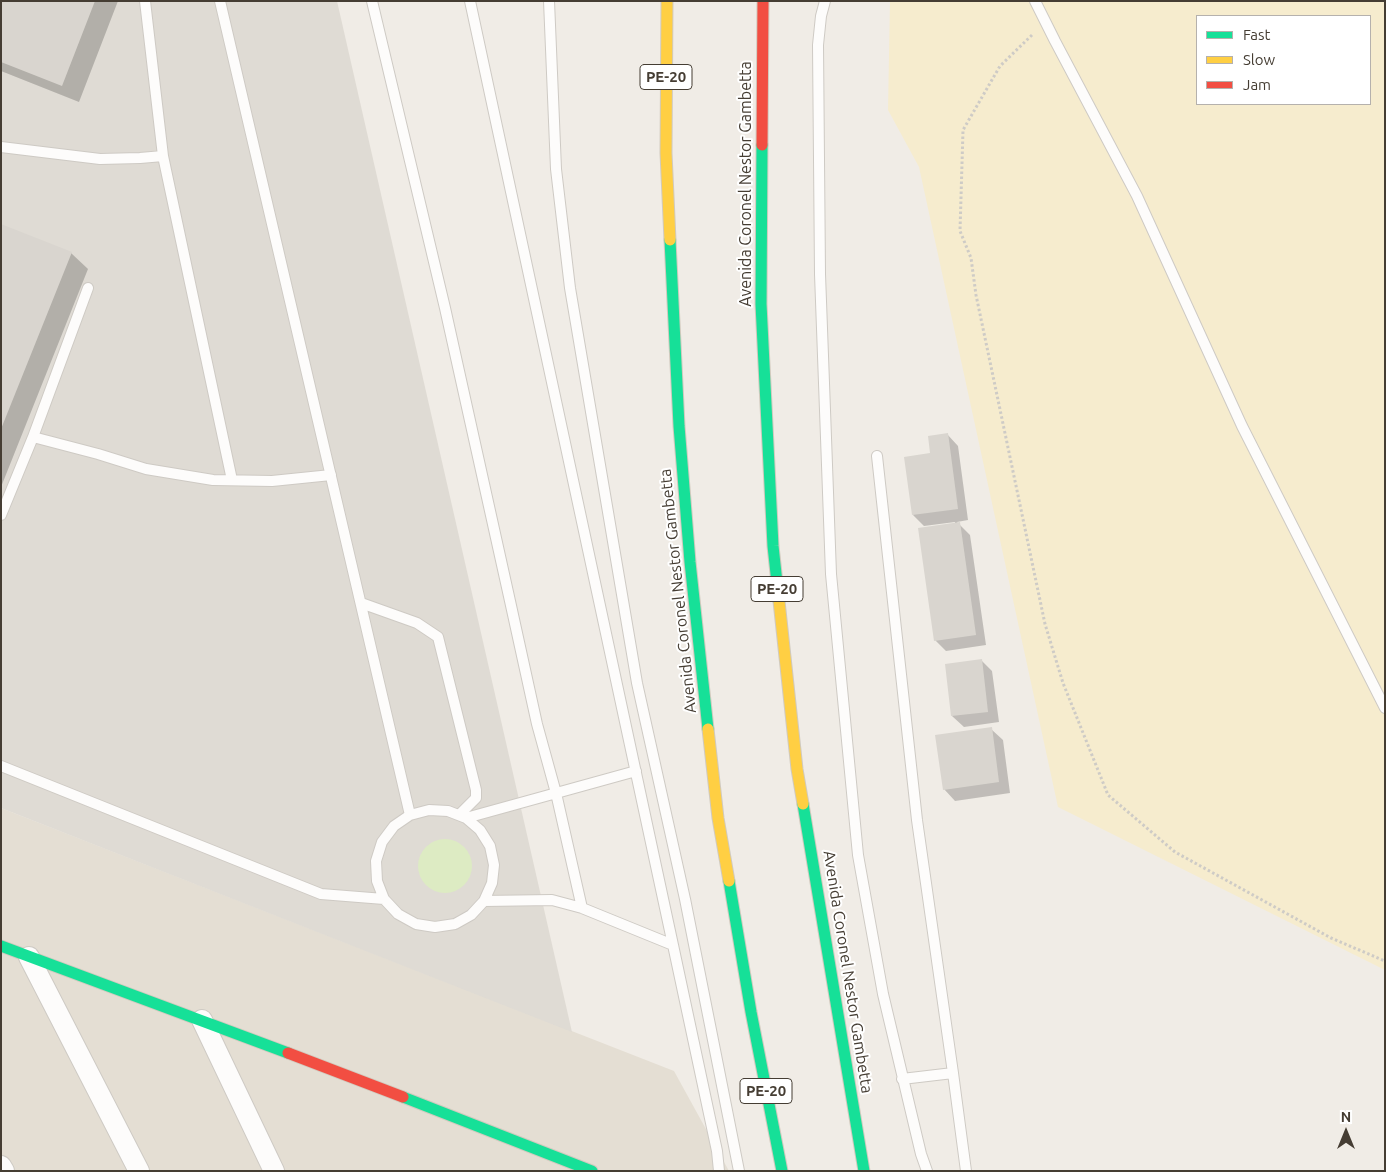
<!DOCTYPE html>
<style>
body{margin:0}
#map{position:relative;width:1386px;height:1172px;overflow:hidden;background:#f0ece6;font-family:Ubuntu,sans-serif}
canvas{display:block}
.frame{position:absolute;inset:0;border:2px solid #453d33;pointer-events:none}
.legend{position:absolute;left:1196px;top:15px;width:175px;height:90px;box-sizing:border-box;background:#fff;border:1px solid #b5b1ad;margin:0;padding:6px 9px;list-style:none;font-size:15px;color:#453d33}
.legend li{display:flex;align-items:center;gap:10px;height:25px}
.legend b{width:25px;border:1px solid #b5b1ad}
.north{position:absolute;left:1321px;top:1107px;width:50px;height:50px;-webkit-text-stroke:4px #fff;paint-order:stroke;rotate:0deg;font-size:14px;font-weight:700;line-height:20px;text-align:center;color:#453d33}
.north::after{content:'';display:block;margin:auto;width:18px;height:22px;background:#453d33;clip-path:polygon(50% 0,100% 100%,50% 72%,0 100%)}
</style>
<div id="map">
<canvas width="1386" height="1172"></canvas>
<div class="frame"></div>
<ul class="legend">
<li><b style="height:6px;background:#16e098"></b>Fast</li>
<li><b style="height:6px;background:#ffcf43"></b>Slow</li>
<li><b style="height:6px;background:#f24e42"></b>Jam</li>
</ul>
<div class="north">N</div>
</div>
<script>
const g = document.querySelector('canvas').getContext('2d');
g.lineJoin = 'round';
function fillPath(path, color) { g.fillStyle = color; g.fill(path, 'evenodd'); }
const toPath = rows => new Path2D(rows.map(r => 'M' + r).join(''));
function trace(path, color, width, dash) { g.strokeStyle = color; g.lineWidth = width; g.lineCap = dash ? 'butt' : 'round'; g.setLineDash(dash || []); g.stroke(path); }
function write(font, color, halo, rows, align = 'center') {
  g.font = font + ' Ubuntu,sans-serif'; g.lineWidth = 4; g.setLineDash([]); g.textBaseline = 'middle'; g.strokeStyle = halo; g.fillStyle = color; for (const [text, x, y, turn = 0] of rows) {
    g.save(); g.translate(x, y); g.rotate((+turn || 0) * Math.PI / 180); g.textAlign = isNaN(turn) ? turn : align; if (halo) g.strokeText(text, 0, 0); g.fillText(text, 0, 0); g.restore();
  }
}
const residential = toPath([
 [1,808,674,1071,729,1171,1,1171]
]);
const industrial = toPath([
 [1,1,337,1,572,1032,1,808]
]);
const green = toPath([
 '418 866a27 27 0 1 1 54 0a27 27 0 1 1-54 0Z'
]);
const sand = toPath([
 [890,1,1385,1,1385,970,1058,807,919,167,888,110],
 [1197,16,1370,16,1370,104,1197,104]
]);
const shadow = toPath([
 [1,1,118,1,79,102,1,71],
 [1,225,71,253,88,269,1,487],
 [947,434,958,446,968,520,957,522,970,535,986,645,946,651,935,640,955,522,924,526,913,515,932,454],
 [981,660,992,671,999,722,964,727,952,716],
 [991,729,1003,740,1010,793,955,801,944,789]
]);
const building = toPath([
 [1,1,95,1,62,86,1,62],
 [1,224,72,252,1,429],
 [948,433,958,509,912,515,904,457,930,453,928,436],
 [960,522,976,635,934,641,918,528],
 [982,659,988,712,951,716,945,664],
 [992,727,999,782,943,790,935,735]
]);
const path = toPath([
 [1032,35,1000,66,963,130,960,231,971,258,976,295,1045,624,1063,683,1108,795,1175,852,1331,938,1385,961]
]);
const lane = toPath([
 [145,1,163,156,232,480],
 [220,1,410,815],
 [372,1,445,308,510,601,537,724,556,793,582,908],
 [470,1,673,945,717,1151,719,1171],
 [549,1,556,169,570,288,637,683,685,899,739,1171],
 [825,1,821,16,818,45,820,274,831,574,858,855,883,994,921,1154,927,1171],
 [1035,1,1055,41,1137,196,1242,426,1385,708],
 [1,147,100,159,140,158,163,156],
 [33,437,88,288],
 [877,456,917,820,953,1073,966,1171],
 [1,515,33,437,98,454,146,469,213,480,272,481,331,475],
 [361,603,417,623,438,637,476,790,476,798,459,815],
 [1,766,321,894,384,899],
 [466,818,636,771],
 [484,901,492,883,494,865,490,846,480,830,466,818,448,811,429,810,410,815,394,826,382,842,376,861,377,881,384,899,398,914,416,924,435,927,455,924,471,915,484,901,552,900,582,908,673,945],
 [902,1079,953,1073]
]);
const street = toPath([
 [29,957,139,1171],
 [202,1020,274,1171],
 [1,1166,4,1171]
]);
const fast = toPath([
 [762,145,761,304,773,546,779,601],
 [670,240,679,426,690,562,708,729],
 [803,804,864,1171],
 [729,881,751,1012,782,1171],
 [1,946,288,1053],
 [403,1097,592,1171]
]);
const slow = toPath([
 [667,1,666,153,670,240],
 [779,601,797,769,803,804],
 [708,729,718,818,729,881]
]);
const jam = toPath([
 [762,145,763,1],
 [288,1053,403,1097]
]);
const shields = [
 [666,77,52],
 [777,589,52],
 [766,1091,52]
];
const shieldNames = [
 ["PE-20",666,77],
 ["PE-20",777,589],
 ["PE-20",766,1091]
];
const streetNames = [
 ["Avenida Coronel Nestor Gambetta",746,184,-90],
 ["Avenida Coronel Nestor Gambetta",678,591,-96],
 ["Avenida Coronel Nestor Gambetta",848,972,81]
];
fillPath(residential, '#e4ded3');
fillPath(industrial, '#dfdbd4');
fillPath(green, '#ddebc3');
fillPath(sand, '#f6ecce');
fillPath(shadow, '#0003');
fillPath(building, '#d9d5cf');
trace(lane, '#cecac4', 12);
trace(street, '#cecac4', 22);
trace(fast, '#d1cabe', 13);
trace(slow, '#d1cabe', 13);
trace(jam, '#d1cabe', 13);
trace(path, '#cecbc6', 3, [2.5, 2.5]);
trace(lane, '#fdfcfb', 10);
trace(street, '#fdfcfb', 20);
trace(fast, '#16e098', 11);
trace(slow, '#ffcf43', 11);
trace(jam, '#f24e42', 11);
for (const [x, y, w] of shields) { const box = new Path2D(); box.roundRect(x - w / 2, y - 12.5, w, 25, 4); g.fillStyle = '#fff'; g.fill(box); trace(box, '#453d33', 1); }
write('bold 15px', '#453d33', null, shieldNames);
write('16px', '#453d33', '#fff', streetNames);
</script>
